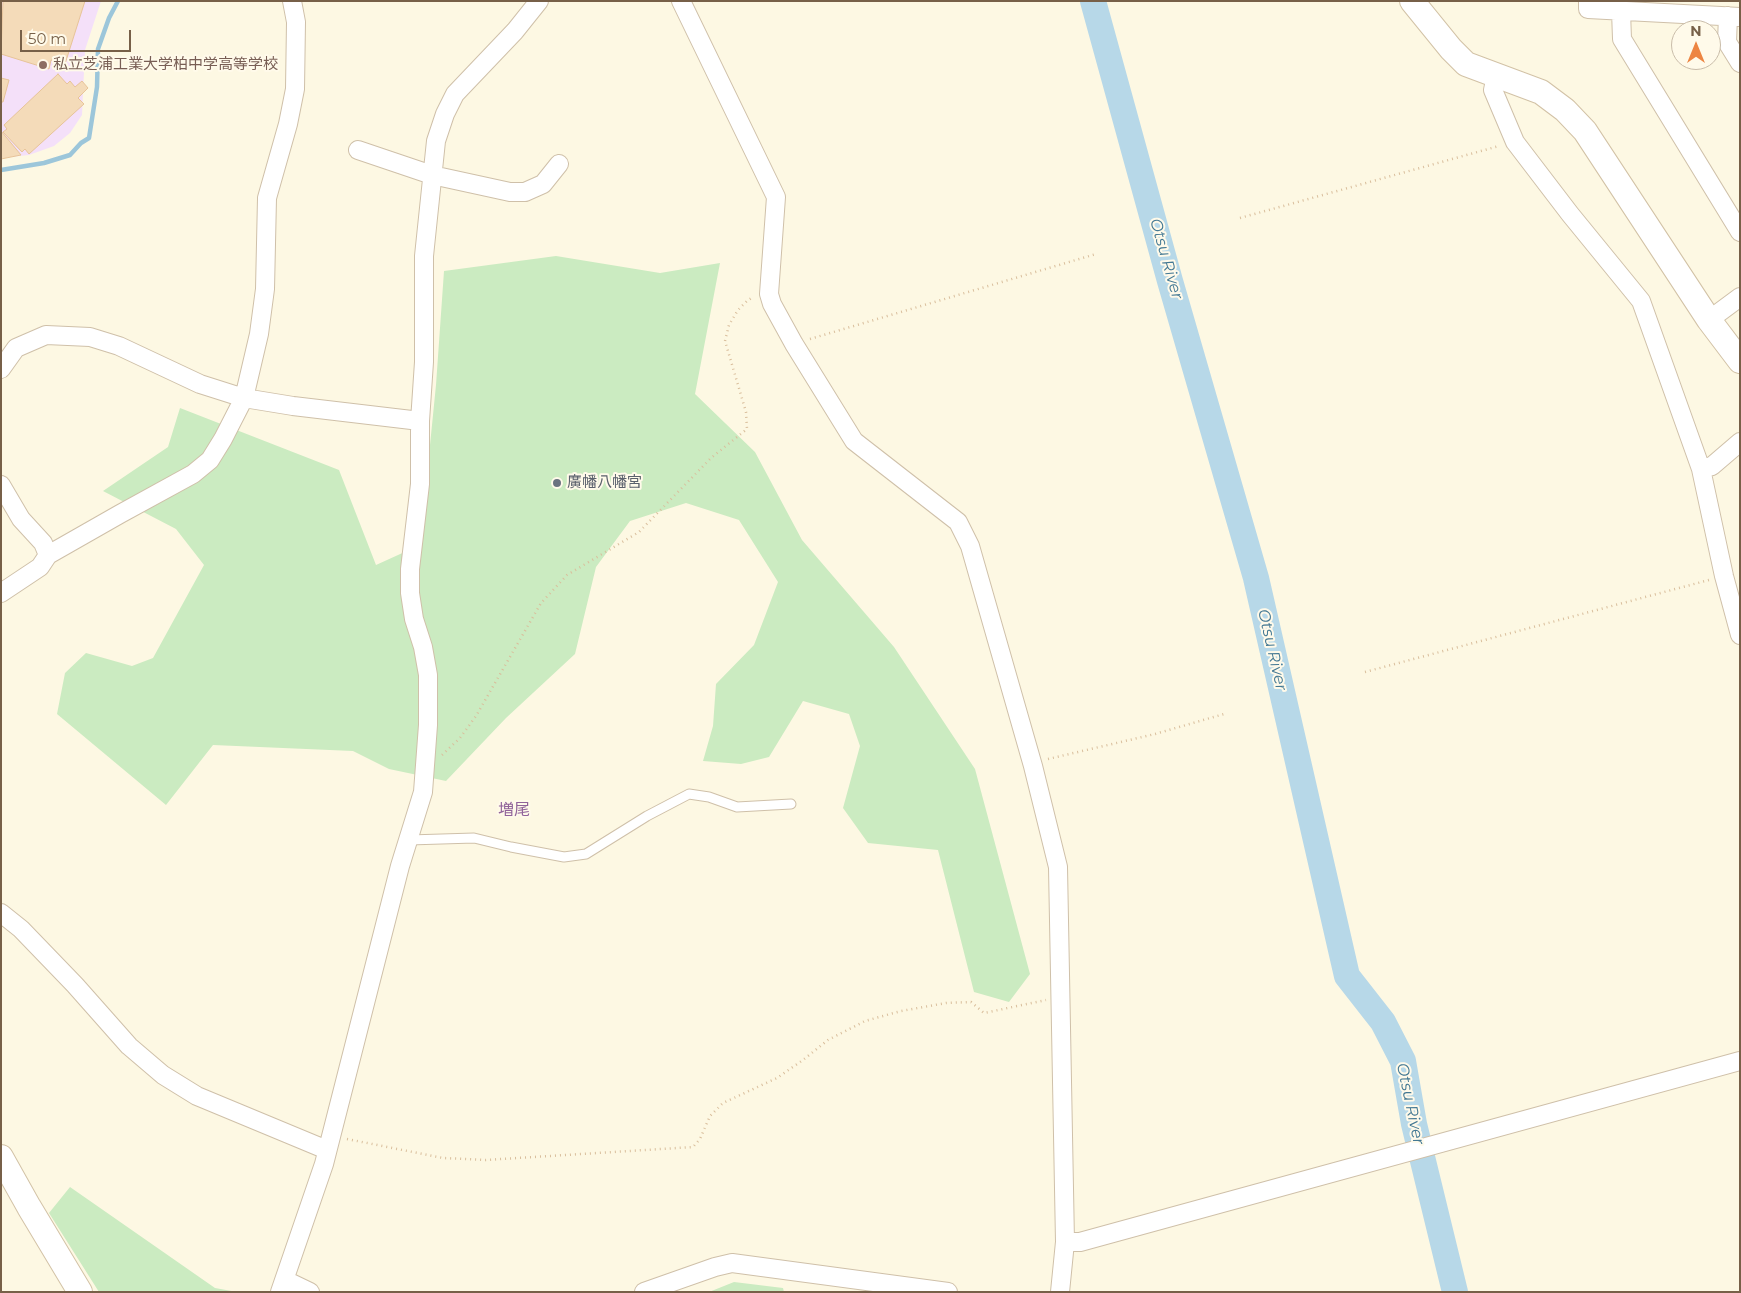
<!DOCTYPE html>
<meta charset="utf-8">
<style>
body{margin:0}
#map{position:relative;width:1741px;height:1293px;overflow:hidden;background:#fdf8e3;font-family:Montserrat,sans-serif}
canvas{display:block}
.frame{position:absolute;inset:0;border:2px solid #776048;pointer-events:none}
.north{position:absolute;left:1671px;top:20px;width:50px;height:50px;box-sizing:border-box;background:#fffaea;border:1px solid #c9bca9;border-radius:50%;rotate:0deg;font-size:14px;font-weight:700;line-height:20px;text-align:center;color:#776048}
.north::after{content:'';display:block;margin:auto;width:18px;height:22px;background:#ed8542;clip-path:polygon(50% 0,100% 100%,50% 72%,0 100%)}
.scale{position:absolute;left:20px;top:30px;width:111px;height:22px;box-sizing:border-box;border:2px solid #776048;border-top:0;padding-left:6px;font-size:15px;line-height:18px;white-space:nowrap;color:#776048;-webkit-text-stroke:4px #fffaea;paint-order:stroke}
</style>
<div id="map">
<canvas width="1741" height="1293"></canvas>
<div class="frame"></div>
<div class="north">N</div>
<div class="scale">50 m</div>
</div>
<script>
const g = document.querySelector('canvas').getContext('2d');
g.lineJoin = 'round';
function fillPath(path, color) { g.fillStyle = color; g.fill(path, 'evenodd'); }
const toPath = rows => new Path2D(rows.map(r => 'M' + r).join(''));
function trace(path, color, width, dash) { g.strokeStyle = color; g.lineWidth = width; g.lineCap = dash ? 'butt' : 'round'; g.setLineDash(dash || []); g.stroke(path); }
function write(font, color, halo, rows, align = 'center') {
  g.font = font + ' Montserrat,"Noto Sans JP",sans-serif'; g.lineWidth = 4; g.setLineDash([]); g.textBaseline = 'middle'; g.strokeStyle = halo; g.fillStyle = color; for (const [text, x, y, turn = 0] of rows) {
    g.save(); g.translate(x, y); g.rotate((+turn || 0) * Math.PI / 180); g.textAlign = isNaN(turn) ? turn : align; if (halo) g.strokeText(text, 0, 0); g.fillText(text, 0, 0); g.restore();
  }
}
const education = toPath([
 [1,1,101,1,85,50,82,115,70,133,54,146,29,155,1,158]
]);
const green = toPath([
 [556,256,660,273,720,263,695,394,755,452,802,540,894,647,975,769,1030,974,1009,1002,974,992,938,850,868,843,843,808,860,746,849,714,803,701,769,757,741,764,703,761,713,726,716,684,754,645,778,582,739,520,686,503,630,521,596,567,575,654,506,718,446,781,389,769,353,751,213,745,166,805,57,714,65,673,86,653,132,666,153,658,204,565,176,529,103,491,168,447,180,408,339,470,376,565,420,545,436,385,444,271],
 [70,1187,215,1288,237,1292,99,1292,49,1213],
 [734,1282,783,1288,784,1292,709,1292]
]);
const stream = toPath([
 [1,170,44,163,70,155,81,143,89,138,97,87,98,49,109,18,118,1]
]);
const river = toPath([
 [1093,1,1170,281,1256,578,1347,976,1383,1022,1403,1061,1414,1124,1455,1292]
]);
const building = toPath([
 [3,1,85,1,65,64,51,60,49,69,1,54,3,1],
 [58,74,67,84,70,81,75,87,82,81,88,88,78,98,84,104,29,154,25,149,22,152,3,132,7,129,4,125,58,74],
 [1,78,9,80,3,102,1,102,1,78],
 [1,131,21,155,1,159,1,131]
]);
const path = toPath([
 [1240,218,1499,146],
 [810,339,1096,254],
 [1365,672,1709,580],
 [442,755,460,738,476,716,541,603,567,575,639,532,711,458,747,429,746,412,725,341,729,325,738,310,747,301,753,297],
 [1048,759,1155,734,1224,714],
 [347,1139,443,1158,486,1160,693,1147,700,1139,710,1116,723,1103,777,1078,803,1060,828,1040,865,1021,901,1011,946,1003,971,1002,984,1013,1046,1000]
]);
const lane = toPath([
 [409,840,474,838,511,847,564,857,586,854,647,816,689,794,709,797,737,807,791,804]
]);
const street = toPath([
 [681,1,776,197,769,294,772,304,794,344,854,441,958,522,970,546,1033,766,1058,867,1065,1242,1060,1292],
 [1588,1,1588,9,1740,17],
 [1621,11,1622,39,1740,232],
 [1728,16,1727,42,1740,63],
 [1496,76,1493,90,1515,142,1570,214,1641,301,1701,469,1724,576,1740,635],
 [358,150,432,175,510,192,525,192,543,184,559,164],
 [1709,320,1740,297],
 [1,369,16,348,46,335,90,337,119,346,200,384,244,398,293,406,420,421],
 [1701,469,1712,466,1740,442],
 [1,485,21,519,43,543,48,555],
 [1,593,40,567,48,555,120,514,193,474,210,460,223,439,244,398,259,334,265,289,267,198,288,124,295,89,296,22,292,1],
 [1,913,21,929,75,985,129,1046,163,1075,197,1096,327,1150],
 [1065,1242,1080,1242,1740,1061],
 [285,1280,310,1292],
 [280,1292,324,1164,400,866,423,792,428,725,428,675,423,647,414,619,410,593,410,569,420,484,420,421,424,362,424,256,436,141,445,114,455,94,515,31,539,1],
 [644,1292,715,1267,732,1263,948,1292]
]);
const secondary = toPath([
 [1412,1,1451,49,1466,64,1541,92,1565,110,1585,131,1709,320,1740,361],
 [1,1157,29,1207,80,1292]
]);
const markers = [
 [43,65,5,"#8d6e63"],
 [557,483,5,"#6b7280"]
];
const educationNames = [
 ["私立芝浦工業大学柏中学高等学校",53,65]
];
const worshipNames = [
 ["廣幡八幡宮",567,483]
];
const waterNames = [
 ["Otsu River",1166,259,74],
 ["Otsu River",1272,650,77],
 ["Otsu River",1410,1104,78]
];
const neighbourhoodNames = [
 ["増尾",514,810]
];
fillPath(education, '#f4e0f9');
fillPath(green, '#cbebc1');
trace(stream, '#9cc6da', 4.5);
trace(river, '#b7d8e8', 26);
fillPath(building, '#f4dbb9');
trace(building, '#e7c499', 1);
trace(lane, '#cfc0a9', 11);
trace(street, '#cfc0a9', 20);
trace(secondary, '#d2c2a6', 26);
trace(path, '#d9be9c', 2.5, [1, 4]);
trace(lane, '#fff', 9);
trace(street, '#fff', 18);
trace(secondary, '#fff', 24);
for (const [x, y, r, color] of markers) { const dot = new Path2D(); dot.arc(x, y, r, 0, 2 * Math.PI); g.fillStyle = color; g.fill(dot); trace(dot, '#fffaea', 2); }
write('15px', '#785e54', '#fffaea', educationNames, 'left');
write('15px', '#5b616d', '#fffaea', worshipNames, 'left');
write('italic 16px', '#437893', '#fffaea', waterNames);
write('16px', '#91639a', '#fffaea', neighbourhoodNames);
</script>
